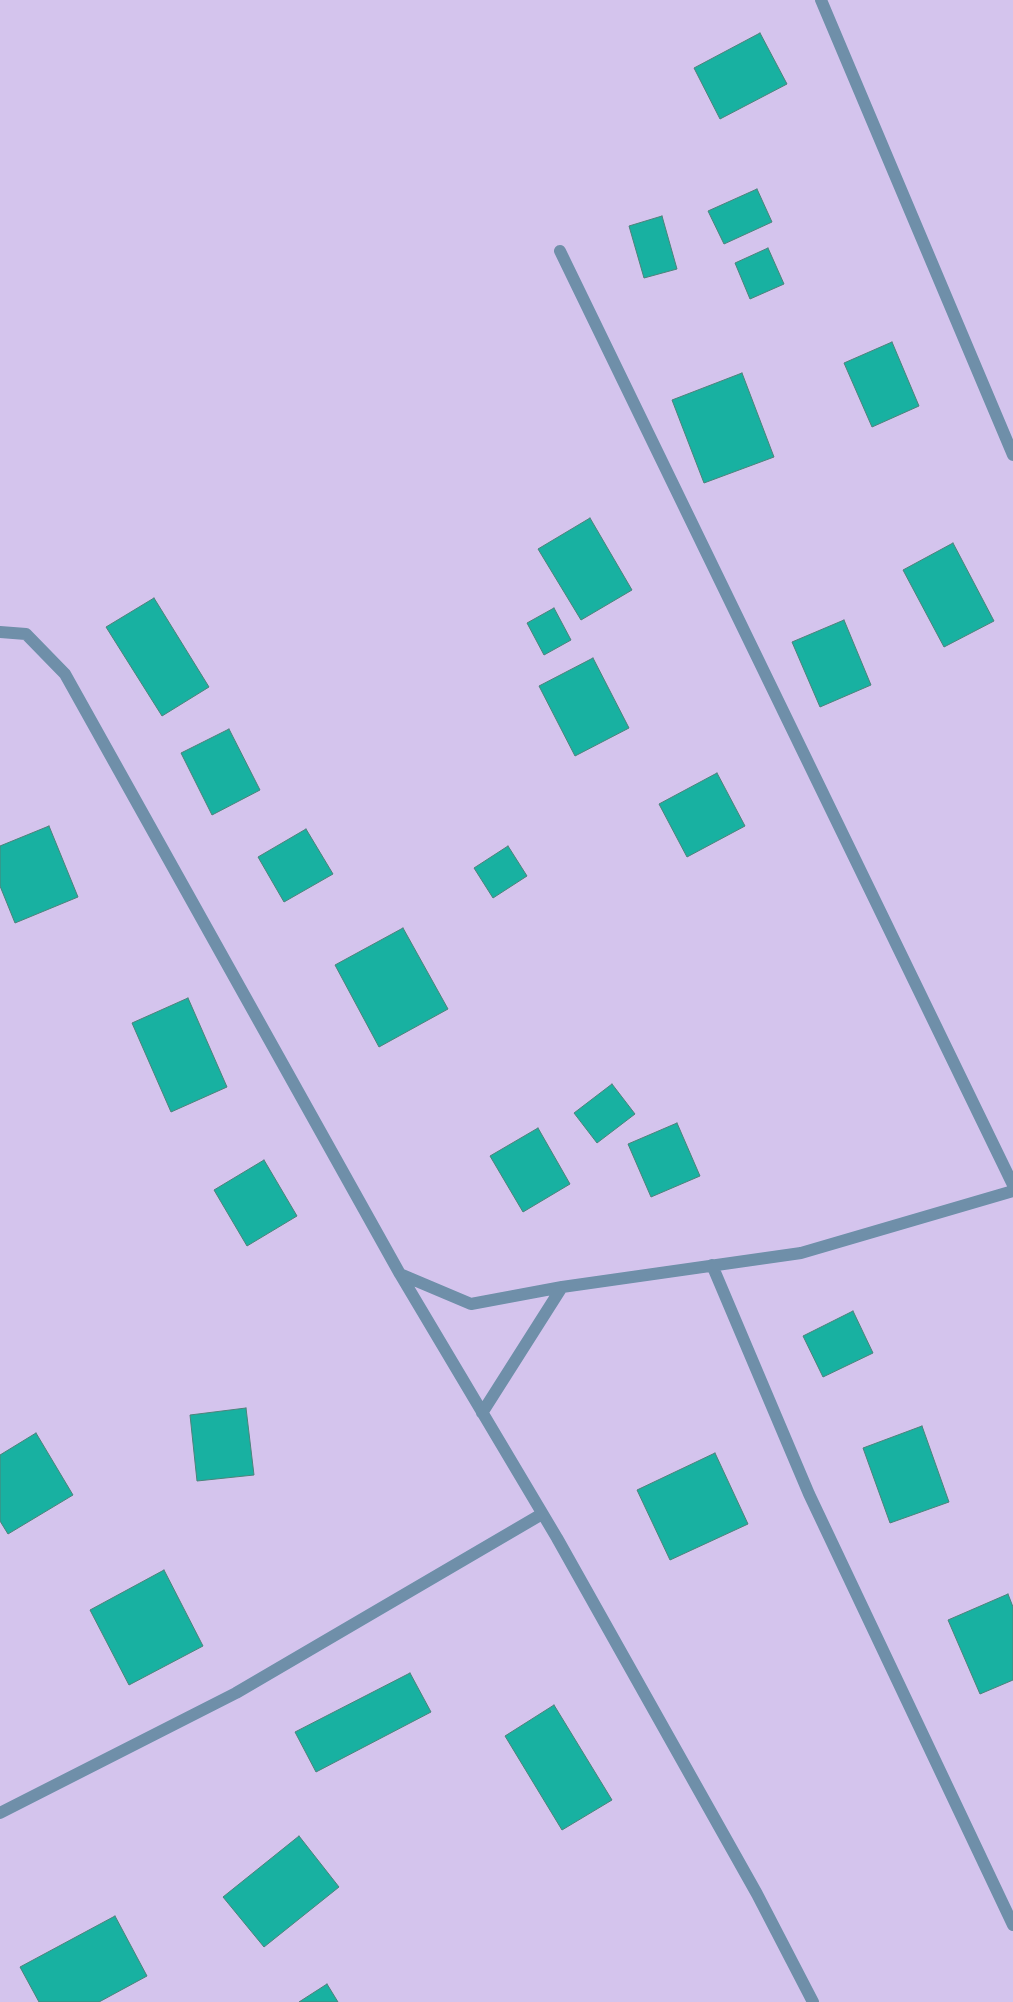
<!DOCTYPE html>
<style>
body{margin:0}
canvas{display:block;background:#d4c4ed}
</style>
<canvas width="1013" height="2002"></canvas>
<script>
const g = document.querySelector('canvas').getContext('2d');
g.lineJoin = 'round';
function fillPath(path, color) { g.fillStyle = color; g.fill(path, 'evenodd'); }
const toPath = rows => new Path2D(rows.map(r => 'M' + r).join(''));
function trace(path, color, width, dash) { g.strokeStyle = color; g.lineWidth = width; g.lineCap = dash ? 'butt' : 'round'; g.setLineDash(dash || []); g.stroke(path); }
const building = toPath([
 [760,33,787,84,720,119,694,68,760,33],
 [757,189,772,222,724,244,708,211,757,189],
 [662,216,677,269,644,278,629,226,662,216],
 [768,248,784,284,750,299,735,263,768,248],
 [892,342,919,406,872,427,844,363,892,342],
 [742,373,774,457,704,483,672,400,742,373],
 [590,518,632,590,581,620,538,549,590,518],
 [953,543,994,621,944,647,903,570,953,543],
 [154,598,209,687,162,716,106,627,154,598],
 [554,608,571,640,544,655,527,623,554,608],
 [844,620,871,685,820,707,792,642,844,620],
 [593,658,629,728,575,756,539,686,593,658],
 [229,729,260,790,212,815,181,753,229,729],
 [717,773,745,826,687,857,659,804,717,773],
 [49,826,78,897,15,923,0,886,0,846,49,826],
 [306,829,333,874,284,902,258,857,306,829],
 [508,846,527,876,493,898,474,868,508,846],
 [403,928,448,1009,379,1047,335,965,403,928],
 [188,998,227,1087,171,1112,132,1023,188,998],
 [612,1084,635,1114,597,1143,574,1113,612,1084],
 [677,1123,700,1176,651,1197,628,1144,677,1123],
 [538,1128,570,1184,523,1212,490,1156,538,1128],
 [264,1160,297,1216,247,1246,214,1190,264,1160],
 [853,1311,873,1353,823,1377,803,1336,853,1311],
 [246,1408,254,1475,197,1481,190,1415,246,1408],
 [922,1426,949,1502,890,1523,863,1448,922,1426],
 [36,1433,73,1495,8,1534,0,1521,0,1455,36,1433],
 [715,1453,748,1524,670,1560,637,1490,715,1453],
 [164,1570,203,1646,129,1685,90,1610,164,1570],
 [1008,1594,1013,1607,1013,1680,980,1694,948,1620,1008,1594],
 [410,1673,431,1712,316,1772,295,1732,410,1673],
 [554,1705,612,1800,562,1830,505,1736,554,1705],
 [299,1836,339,1887,264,1947,223,1897,299,1836],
 [115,1916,147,1976,99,2002,39,2002,20,1967,115,1916],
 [327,1984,338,2002,299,2002,327,1984]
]);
const minor = toPath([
 [821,0,1013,455],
 [560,251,1013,1185],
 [0,632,26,634,65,674,400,1274,471,1304,562,1287,801,1253,1013,1191],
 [712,1265,809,1494,1013,1925],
 [400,1274,557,1538,757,1894,813,2002],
 [482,1413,562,1287],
 [0,1813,236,1693,542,1514]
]);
fillPath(building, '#18b1a1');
trace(building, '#4d837b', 1);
trace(minor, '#6f8fa9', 12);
</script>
